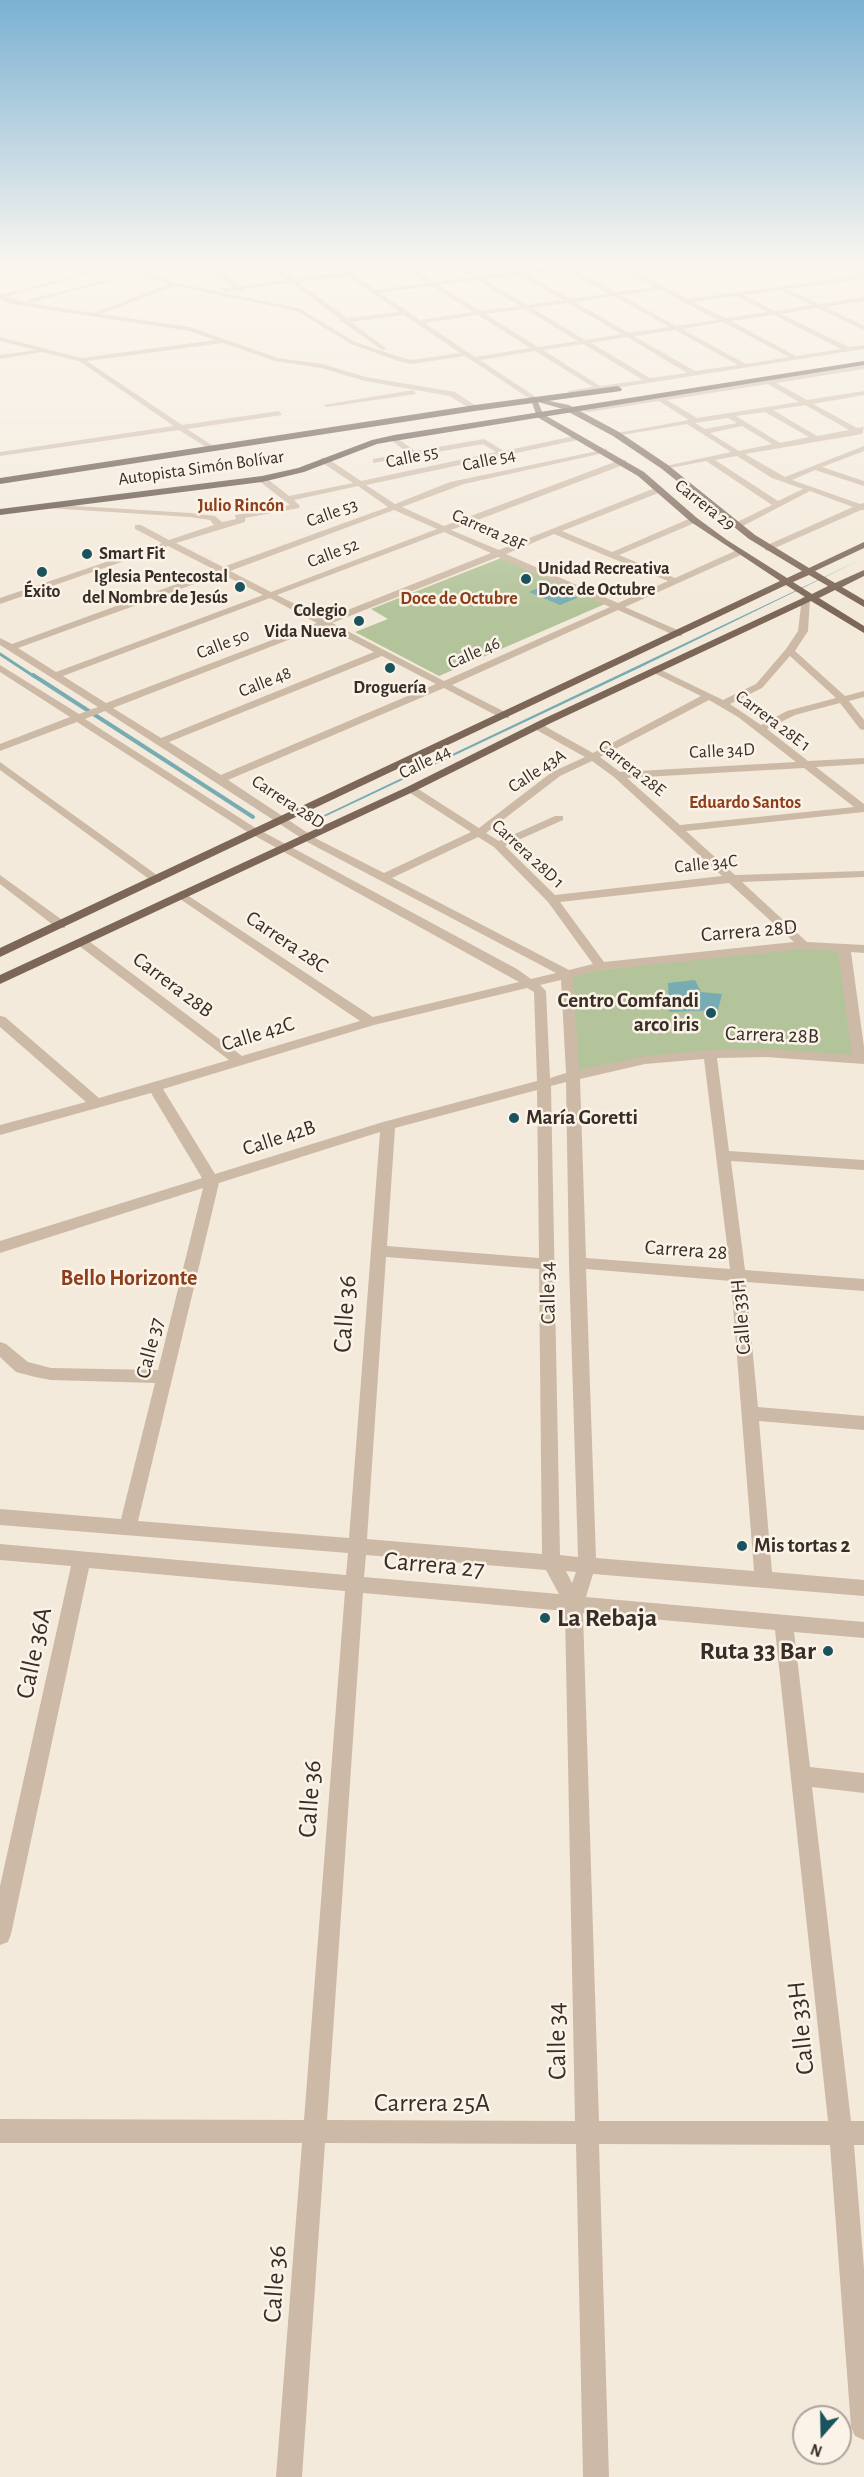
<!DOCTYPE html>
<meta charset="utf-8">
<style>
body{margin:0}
#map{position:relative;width:864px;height:2477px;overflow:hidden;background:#f4eadb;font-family:"Alegreya Sans",sans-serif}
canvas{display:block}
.north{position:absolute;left:792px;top:2405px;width:60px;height:60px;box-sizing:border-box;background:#fbf3e8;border:2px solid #ada49b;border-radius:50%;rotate:200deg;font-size:16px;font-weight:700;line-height:24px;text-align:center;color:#382e27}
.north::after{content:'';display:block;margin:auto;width:21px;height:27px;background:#1a535d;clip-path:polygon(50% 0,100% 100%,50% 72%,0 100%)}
</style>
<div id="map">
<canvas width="864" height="2477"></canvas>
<div class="north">N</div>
</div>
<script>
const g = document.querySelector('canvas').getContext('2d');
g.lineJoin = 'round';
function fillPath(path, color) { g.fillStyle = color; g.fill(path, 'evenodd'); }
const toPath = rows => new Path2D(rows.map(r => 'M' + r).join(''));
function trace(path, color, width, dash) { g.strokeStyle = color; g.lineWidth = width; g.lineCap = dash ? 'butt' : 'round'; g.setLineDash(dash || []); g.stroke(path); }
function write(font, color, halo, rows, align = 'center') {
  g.font = font + ' "Alegreya Sans",sans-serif'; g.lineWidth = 5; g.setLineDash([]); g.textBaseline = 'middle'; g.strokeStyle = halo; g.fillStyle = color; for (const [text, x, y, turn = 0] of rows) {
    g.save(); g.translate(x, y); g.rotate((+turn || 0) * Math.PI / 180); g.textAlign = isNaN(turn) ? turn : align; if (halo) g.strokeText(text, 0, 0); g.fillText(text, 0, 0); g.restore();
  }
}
const green = toPath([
 [501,558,605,604,439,676,355,632,388,619,371,609],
 [804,945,844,948,859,1059,766,1053,645,1060,573,1076,567,974]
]);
const water = toPath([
 [864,558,639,668,322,818,320,817],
 [546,584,577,598,560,605,529,592],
 [695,980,701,992,722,994,718,1010,669,1012,668,983]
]);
const streamFar1 = toPath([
 [0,654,35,677]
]);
const stream = toPath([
 [33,675,253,817]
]);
const minor = toPath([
 [65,265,73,265,88,274,6,297,29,303,27,300,114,278,114,280,29,303,94,313,168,284,117,265,126,265,172,282,301,309,355,342,400,357,411,360,460,353,404,315,351,322,387,349,382,350,344,323,339,322,340,319,291,283,244,289,245,291,242,293,237,290,223,292,221,289,233,287,206,265,213,265,240,286,287,280,268,265,275,265,294,279,343,273,332,265,339,265,376,290,427,283,399,265,406,265,434,282,472,277,453,265,460,265,479,276,514,272,504,265,511,265,521,271,572,265,570,268,616,292,655,287,615,265,623,265,688,299,862,275,841,265,849,265,864,272,864,279,787,289,819,304,864,297,864,301,825,307,864,326,864,330,817,308,781,314,849,347,864,345,864,349,571,395,568,391,593,387,535,351,480,360,536,397,533,401,465,356,411,364,398,361,351,344,297,311,175,286,101,314,190,327,278,358,322,364,366,377,455,392,479,408,472,410,450,396,365,381,321,368,275,361,223,343,87,361,182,425,279,411,282,415,187,429,215,447,215,451,212,451,179,430,0,456,0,452,174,426,79,361,42,352,0,359,0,355,36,350,0,341,0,337,81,358,215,340,189,331,11,304,0,299,0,295,80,274,65,265],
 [563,269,608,294,570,299,526,274,563,269],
 [519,275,563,300,527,305,484,279,519,275],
 [347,276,372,293,400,312,347,318,298,282,347,276],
 [477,280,520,306,480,311,439,285,477,280],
 [432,286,473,312,420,320,380,293,432,286],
 [661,290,717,320,676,326,621,295,661,290],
 [780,290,811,305,775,311,744,295,780,290],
 [614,296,669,327,629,333,575,302,614,296],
 [736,296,768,312,725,318,693,302,736,296],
 [568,303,621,334,585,340,532,308,568,303],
 [525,309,578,341,538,347,485,314,525,309],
 [478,315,530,348,475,357,425,323,478,315],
 [774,315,841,349,796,356,731,321,774,315],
 [723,322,789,357,746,364,682,329,723,322],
 [675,330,738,365,695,371,634,336,675,330],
 [627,337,687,373,650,378,591,343,627,337],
 [583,344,643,380,600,386,543,350,583,344],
 [864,365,864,369,776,383,807,400,864,391,864,395,813,404,857,428,864,427,862,434,745,454,785,477,864,446,864,451,822,467,864,481,864,486,815,470,792,480,860,504,864,503,864,510,861,510,768,551,765,550,765,546,853,507,810,491,739,528,733,528,733,524,772,505,706,461,665,469,661,467,731,452,687,424,616,436,612,434,689,420,659,401,588,412,569,410,864,365],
 [768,384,799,402,697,418,667,400,768,384],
 [805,405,849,430,817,436,773,410,805,405],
 [765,412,809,437,780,443,736,416,765,412],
 [728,418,737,423,705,429,695,423,728,418],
 [742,426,772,444,739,451,710,433,742,426],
 [737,456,772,478,803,489,778,501,715,460,737,456],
 [413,390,416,394,327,407,323,405,413,390],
 [579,435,583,437,582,439,366,485,395,504,450,482,607,449,607,453,604,453,464,484,402,507,444,526,620,460,626,460,626,464,451,530,499,550,655,488,661,488,661,492,562,531,612,552,691,518,697,518,697,522,619,555,675,578,737,550,743,550,743,554,625,607,682,632,682,636,676,636,618,610,452,685,509,714,509,718,501,718,444,688,228,780,317,839,384,873,471,832,407,791,407,787,415,787,479,828,552,772,585,757,533,728,533,724,541,724,593,753,701,696,652,672,652,668,655,667,723,700,756,684,786,649,798,631,802,597,810,599,808,631,795,651,845,696,864,691,864,697,849,701,864,720,864,730,860,729,840,703,795,715,767,729,808,761,864,758,864,764,816,767,864,804,864,812,686,831,735,875,864,871,864,877,742,882,807,942,864,945,864,953,851,952,864,1047,864,1064,766,1057,717,1058,729,1151,864,1160,864,1170,731,1161,745,1270,864,1279,864,1291,746,1282,758,1407,864,1416,864,1430,759,1421,772,1572,864,1580,864,1596,593,1574,586,1597,864,1622,864,1638,794,1632,810,1767,864,1773,864,1793,812,1787,851,2121,864,2121,864,2145,854,2145,864,2269,864,2440,855,2436,851,2427,830,2145,599,2144,609,2477,583,2477,576,2144,325,2143,302,2477,276,2477,302,2143,0,2143,0,2119,304,2120,345,1591,89,1568,11,1934,8,1942,0,1945,0,1886,71,1566,0,1560,0,1544,346,1575,348,1553,0,1525,0,1509,121,1519,155,1383,51,1380,35,1377,16,1372,0,1357,0,1342,6,1344,28,1362,51,1368,158,1370,203,1188,0,1253,0,1241,202,1178,151,1093,0,1135,0,1125,86,1102,0,1027,0,1016,5,1017,99,1098,229,1060,78,945,78,939,86,939,242,1056,360,1021,177,897,175,895,181,891,373,1017,519,982,246,831,77,722,0,751,0,744,70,717,0,672,0,665,79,714,98,707,0,645,0,638,12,644,215,570,168,546,0,604,0,598,162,543,135,529,135,525,141,525,169,540,214,525,210,520,190,517,47,508,43,506,44,504,190,513,215,516,222,522,236,519,235,515,290,505,259,481,259,477,265,477,289,496,353,483,321,462,321,458,327,458,361,481,496,452,483,444,373,463,373,459,408,453,391,440,391,436,394,436,415,451,484,439,504,451,579,435],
 [358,486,388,507,223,567,176,543,245,522,245,518,299,508,300,506,294,500,358,486],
 [394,510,437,529,271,592,230,571,394,510],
 [444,532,491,553,325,619,277,595,444,532],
 [554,534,609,557,668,581,618,603,506,554,554,534],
 [498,557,610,607,444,681,332,623,498,557],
 [222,574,263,595,56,672,18,648,222,574],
 [270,598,317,623,106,703,63,676,270,598],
 [324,626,374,652,161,738,113,708,324,626],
 [382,656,436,684,221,775,169,742,382,656],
 [790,656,836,698,787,711,761,725,730,704,762,688,790,656],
 [709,700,738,717,796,762,620,772,600,757,709,700],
 [105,711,309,843,556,973,531,979,517,969,254,827,85,719,105,711],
 [592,761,614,777,722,876,555,895,505,846,563,820,563,816,555,816,499,841,486,833,560,776,592,761],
 [804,768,854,807,680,825,627,778,804,768],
 [478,837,494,847,548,902,593,964,569,970,392,878,478,837],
 [729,883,794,942,604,962,560,902,729,883],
 [804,949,838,951,852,1055,766,1049,710,1050,645,1056,579,1070,573,977,601,970,804,949],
 [561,980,566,1073,550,1078,546,991,540,985,561,980],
 [527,988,534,992,537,1081,383,1122,215,1174,163,1089,374,1025,527,988],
 [704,1059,730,1269,586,1258,580,1079,645,1064,704,1059],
 [566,1082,569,1263,578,1557,560,1555,551,1086,566,1082],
 [537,1090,539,1258,387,1246,395,1128,537,1090],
 [380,1132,349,1538,138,1521,219,1183,380,1132],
 [386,1257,539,1269,542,1554,367,1539,386,1257],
 [586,1269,731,1281,754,1571,596,1558,586,1269],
 [366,1555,546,1570,559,1594,364,1577,366,1555],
 [566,1571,576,1572,572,1583,566,1571],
 [363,1593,565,1611,575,2121,327,2120,363,1593],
 [583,1613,775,1630,828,2121,599,2121,583,1613],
 [0,762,161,878,161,882,153,882,0,770,0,762],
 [0,875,65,922,65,928,57,928,0,884,0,875]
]);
const major = toPath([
 [530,397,569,405,619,432,668,465,755,535,809,568,864,542,864,548,815,571,835,583,864,570,864,576,842,587,864,600,864,607,835,590,819,598,864,626,864,633,811,601,551,723,415,791,0,984,0,975,407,787,543,719,805,597,786,585,0,957,0,948,780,581,691,522,638,476,537,417,530,397],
 [538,402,563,409,613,436,662,469,749,539,802,571,787,578,727,540,697,518,644,472,543,414,538,402],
 [809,575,828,586,812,594,793,582,809,575]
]);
const highway = toPath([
 [864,361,864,365,394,441,377,444,304,472,262,482,0,515,0,509,262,476,298,468,372,440,394,435,864,361],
 [618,386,622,389,621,391,475,411,0,484,0,478,475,405,618,386]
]);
const markers = [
 [87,554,6,"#1a535d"],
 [42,572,6,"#1a535d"],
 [526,579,6,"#1a535d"],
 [240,587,6,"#1a535d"],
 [359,621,6,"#1a535d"],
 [390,668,6,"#1a535d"],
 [711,1013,6,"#1a535d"],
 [514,1118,6,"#1a535d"],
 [742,1546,6,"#1a535d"],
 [545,1618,6,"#1a535d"],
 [828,1651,6,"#1a535d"]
];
const farStreetnames = [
 ["Calle 55",412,457,-12],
 ["Calle 54",489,460,-12],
 ["Autopista Simón Bolívar",201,468,-8],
 ["Carrera 29",705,505,38],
 ["Calle 53",332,513,-20],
 ["Carrera 28F",489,530,24],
 ["Calle 52",333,553,-21],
 ["Calle 50",223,644,-21],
 ["Calle 46",474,653,-24],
 ["Calle 48",265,682,-22],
 ["Carrera 28E 1",773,721,37],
 ["Calle 34D",722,751,-3],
 ["Calle 44",425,762,-26],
 ["Carrera 28E",632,768,38],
 ["Calle 43A",537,771,-33],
 ["Carrera 28D",288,802,33],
 ["Carrera 28D 1",528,854,43],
 ["Calle 34C",706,864,-6]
];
const farNeighbourhoodnames = [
 ["Julio Rincón",241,506],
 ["Doce de Octubre",459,599],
 ["Eduardo Santos",745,803]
];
const farPoinames = [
 ["Smart Fit",99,554],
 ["Unidad Recreativa",538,569],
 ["Doce de Octubre",538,590],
 ["Iglesia Pentecostal",228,577,"right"],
 ["del Nombre de Jesús",228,598,"right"],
 ["Éxito",42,592,"center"],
 ["Colegio",347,611,"right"],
 ["Vida Nueva",347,632,"right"],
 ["Droguería",390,688,"center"]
];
const streetNames = [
 ["Carrera 28D",749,931,-5],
 ["Carrera 28C",287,942,34],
 ["Carrera 28B",173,985,37],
 ["Calle 42C",258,1034,-17],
 ["Carrera 28B",772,1035,2],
 ["Calle 42B",279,1138,-18],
 ["Carrera 28",686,1250,4],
 ["Calle 34",548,1293,-91],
 ["Calle 33H",741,1317,-95],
 ["Calle 37",150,1348,-76]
];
const poiNames = [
 ["Centro Comfandi",699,1001,"right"],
 ["arco iris",699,1025,"right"],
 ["María Goretti",526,1118],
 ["Mis tortas 2",754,1546]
];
const neighbourhoodNames = [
 ["Bello Horizonte",129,1278]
];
const nearStreetnames = [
 ["Calle 36",345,1314,-86],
 ["Carrera 27",434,1565,5],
 ["Calle 36A",34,1653,-78],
 ["Calle 36",310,1799,-86],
 ["Calle 33H",801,2028,-96],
 ["Calle 34",557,2041,-91],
 ["Carrera 25A",432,2103],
 ["Calle 36",275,2284,-86]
];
const nearPoinames = [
 ["La Rebaja",557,1618],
 ["Ruta 33 Bar",816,1651,"right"]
];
fillPath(green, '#b3c49a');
fillPath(water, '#78acb3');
trace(streamFar1, '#78acb3', 3);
trace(stream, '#78acb3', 4);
fillPath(minor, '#cdbaa6');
fillPath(major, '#7b6657');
fillPath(highway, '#5a493e');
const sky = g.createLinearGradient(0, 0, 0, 612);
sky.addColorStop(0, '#7bb1d3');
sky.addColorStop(0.43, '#faf6ef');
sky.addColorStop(1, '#faf6ef00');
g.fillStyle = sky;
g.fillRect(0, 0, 864, 612);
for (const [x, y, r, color] of markers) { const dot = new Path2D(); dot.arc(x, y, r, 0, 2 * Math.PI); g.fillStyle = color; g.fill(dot); trace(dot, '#fbf3e8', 2); }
write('18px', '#382e27', '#fbf3e8', farStreetnames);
write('bold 18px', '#8d3e1b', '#fbf3e8', farNeighbourhoodnames);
write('bold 18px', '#382e27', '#fbf3e8', farPoinames, 'left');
write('21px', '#382e27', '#fbf3e8', streetNames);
write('bold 21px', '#382e27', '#fbf3e8', poiNames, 'left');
write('bold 22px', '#8d3e1b', '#fbf3e8', neighbourhoodNames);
write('26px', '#382e27', '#fbf3e8', nearStreetnames);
write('bold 26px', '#382e27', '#fbf3e8', nearPoinames, 'left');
</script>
